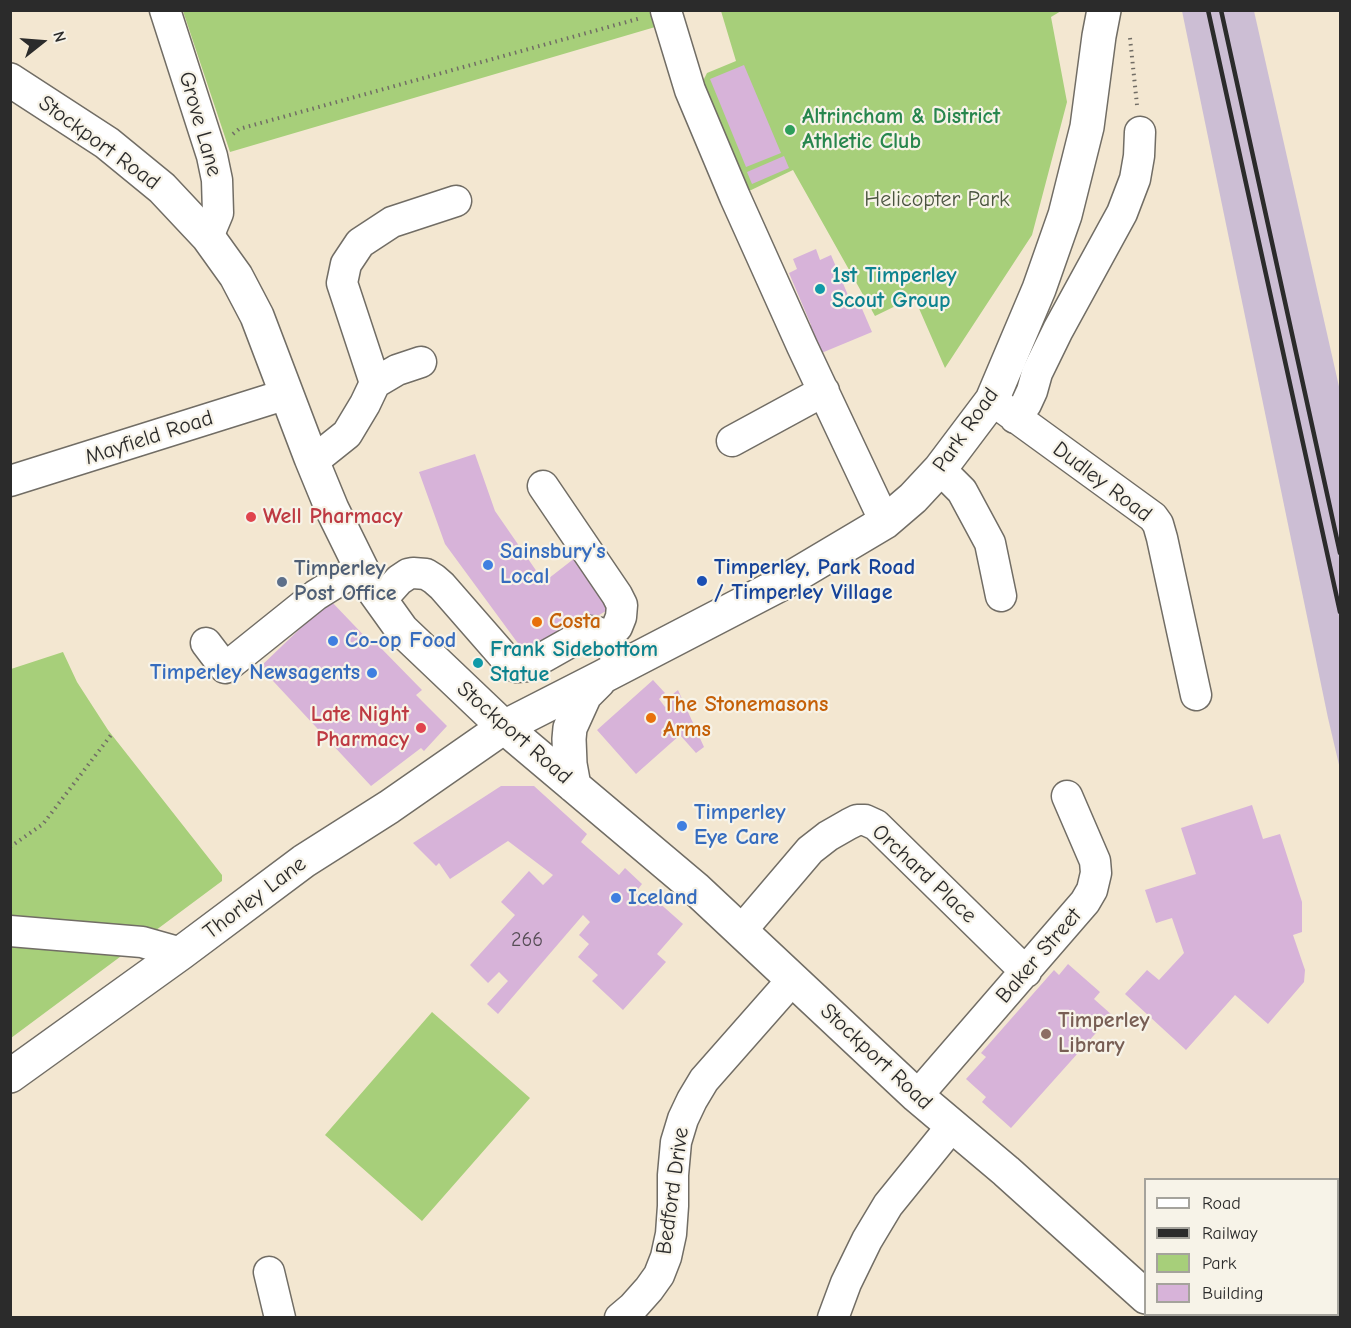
<!DOCTYPE html>
<style>
body{margin:0}
#map{position:relative;width:1351px;height:1328px;overflow:hidden;background:#f3e7d1;font-family:"Comic Neue",sans-serif}
canvas{display:block}
.frame{position:absolute;inset:0;border:12px solid #2b2b2b;pointer-events:none}
.legend{position:absolute;left:1144px;top:1178px;width:195px;height:138px;box-sizing:border-box;background:#f7f3e8;border:2px solid #a5a39c;margin:0;padding:8px 10px;list-style:none;font-size:18px;color:#2b2b2b}
.legend li{display:flex;align-items:center;gap:12px;height:30px}
.legend b{width:30px;border:2px solid #a5a39c}
.north{position:absolute;left:12px;top:12px;width:60px;height:60px;-webkit-text-stroke:4px #f7f3e8;paint-order:stroke;rotate:73deg;font-size:16px;font-weight:700;line-height:24px;text-align:center;color:#2b2b2b}
.north::after{content:'';display:block;margin:auto;width:21px;height:27px;background:#2b2b2b;clip-path:polygon(50% 0,100% 100%,50% 72%,0 100%)}
</style>
<div id="map">
<canvas width="1351" height="1328"></canvas>
<div class="frame"></div>
<ul class="legend">
<li><b style="height:8px;background:#fff"></b>Road</li>
<li><b style="height:8px;background:#2b2b2b"></b>Railway</li>
<li><b style="height:16px;background:#a7cf7a"></b>Park</li>
<li><b style="height:16px;background:#d7b3d9"></b>Building</li>
</ul>
<div class="north">N</div>
</div>
<script>
const g = document.querySelector('canvas').getContext('2d');
g.lineJoin = 'round';
function fillPath(path, color) { g.fillStyle = color; g.fill(path, 'evenodd'); }
const toPath = rows => new Path2D(rows.map(r => 'M' + r).join(''));
function trace(path, color, width, dash) { g.strokeStyle = color; g.lineWidth = width; g.lineCap = dash ? 'butt' : 'round'; g.setLineDash(dash || []); g.stroke(path); }
function write(font, color, halo, rows, align = 'center') {
  g.font = font + ' "Comic Neue",sans-serif'; g.lineWidth = 4.5; g.setLineDash([]); g.textBaseline = 'middle'; g.strokeStyle = halo; g.fillStyle = color; for (const [text, x, y, turn = 0] of rows) {
    g.save(); g.translate(x, y); g.rotate((+turn || 0) * Math.PI / 180); g.textAlign = isNaN(turn) ? turn : align; if (halo) g.strokeText(text, 0, 0); g.fillText(text, 0, 0); g.restore();
  }
}
const industrial = toPath([
 [1182,11,1254,11,1340,391,1340,769,1328,718]
]);
const green = toPath([
 [658,10,662,25,230,152,183,11],
 [721,11,1061,11,1051,17,1067,102,1032,235,945,368,914,297,875,316,793,170,747,192,704,90,703,81,707,73,736,61],
 [63,652,77,682,108,730,222,875,222,881,11,1038,11,669],
 [432,1012,530,1098,422,1221,325,1135]
]);
const building = toPath([
 [744,65,781,153,746,167,710,79],
 [784,156,789,168,752,184,747,172],
 [816,249,820,260,831,255,853,307,860,304,872,332,819,354,808,327,811,325,789,273,797,269,793,259],
 [475,454,495,511,544,582,580,554,616,605,528,657,445,544,419,472],
 [330,600,373,645,376,643,422,690,416,695,447,726,424,751,421,748,371,786,260,667],
 [653,680,665,693,659,699,665,707,672,701,668,698,678,690,704,747,696,753,680,735,636,774,597,730],
 [501,786,534,786,587,834,581,842,619,875,625,868,642,884,635,893,650,906,656,900,683,924,657,954,666,962,623,1010,592,981,598,975,578,957,589,944,579,935,590,922,583,915,498,1014,487,1004,508,981,499,972,488,983,470,965,515,915,501,902,529,871,543,885,553,875,508,841,450,879,439,863,436,866,413,843],
 [1252,805,1263,839,1280,834,1302,902,1302,932,1293,935,1305,970,1304,982,1268,1024,1235,995,1186,1050,1125,994,1147,970,1159,980,1184,953,1172,918,1156,923,1145,890,1196,874,1181,828],
 [1068,964,1100,992,1094,999,1112,1015,1011,1128,982,1102,986,1097,966,1079,986,1057,981,1053,1054,970,1059,975]
]);
const path = toPath([
 [1130,38,1137,105],
 [233,134,239,129,641,18],
 [10,847,43,824,111,735]
]);
const minor = toPath([
 [165,10,212,156,217,180,218,213,208,237],
 [666,11,690,90,735,197,802,346,885,522],
 [375,383,342,283,346,264,360,243,392,222,456,201],
 [992,400,1153,517,1158,524,1162,538,1196,695],
 [1015,418,1026,404,1032,391,1037,373,1058,330,1122,213,1135,179,1139,156,1140,132],
 [732,441,824,391],
 [312,462,347,434,365,404,375,383,397,370,421,362],
 [940,469,962,491,990,543,1001,596],
 [10,481,287,394],
 [543,486,617,595,622,605,621,617,617,627,608,636,609,642],
 [381,600,399,580,408,574,413,573,426,574,434,579,442,586,511,665,517,667,528,666,590,631,597,632,603,635,609,642,621,667],
 [206,643,225,668,316,595,361,567],
 [10,931,142,942,181,953],
 [741,931,810,850,828,836,849,824,857,820,865,820,876,825,1026,972],
 [917,1096,1085,902,1092,890,1096,873,1095,861,1067,796],
 [269,1272,280,1318],
 [620,1318,633,1307,649,1289,659,1275,666,1257,671,1234,673,1206,673,1175,676,1142,683,1119,692,1100,704,1080,793,979],
 [833,1318,846,1283,867,1240,888,1205,952,1126]
]);
const major = toPath([
 [10,80,107,143,162,188,208,237,236,276,257,316,311,458,332,509,369,584,402,630,504,727,695,888,917,1096,1006,1171,1146,1297],
 [574,786,570,764,569,739,570,728,585,695,599,681],
 [10,1076,181,953,304,861,389,807,504,727,602,677,779,585,885,522,913,498,940,469,992,400,1039,289,1065,215,1087,127,1099,36,1104,10],
 [1164,1314,1167,1318]
]);
const rail = toPath([
 [1208,10,1340,612],
 [1221,10,1340,553]
]);
const markers = [
 [790,130,6,"#2e9e5b"],
 [820,289,6,"#0f9aa8"],
 [251,517,6,"#e0444e"],
 [488,565,6,"#3f7fe0"],
 [702,581,6,"#1a4fb4"],
 [282,582,6,"#5c6f8a"],
 [537,622,6,"#e8710a"],
 [333,641,6,"#3f7fe0"],
 [478,663,6,"#0f9aa8"],
 [372,673,6,"#3f7fe0"],
 [651,718,6,"#e8710a"],
 [421,728,6,"#e0444e"],
 [682,826,6,"#3f7fe0"],
 [616,898,6,"#3f7fe0"],
 [1046,1034,6,"#8d6e63"]
];
const numberNames = [
 ["266",527,940]
];
const leisureNames = [
 ["Altrincham & District",802,117],
 ["Athletic Club",802,142]
];
const streetNames = [
 ["Grove Lane",200,124,74],
 ["Stockport Road",99,143,36],
 ["Park Road",966,430,-55],
 ["Mayfield Road",149,438,-18],
 ["Dudley Road",1102,482,37],
 ["Stockport Road",514,733,41],
 ["Orchard Place",924,874,43],
 ["Thorley Lane",255,898,-37],
 ["Baker Street",1039,956,-49],
 ["Stockport Road",876,1057,43],
 ["Bedford Drive",673,1191,-82]
];
const parkNames = [
 ["Helicopter Park",937,200]
];
const cultureNames = [
 ["1st Timperley",832,276],
 ["Scout Group",832,301],
 ["Frank Sidebottom",490,650],
 ["Statue",490,675]
];
const healthNames = [
 ["Well Pharmacy",263,517],
 ["Late Night",409,715,"right"],
 ["Pharmacy",409,740,"right"]
];
const shopNames = [
 ["Sainsbury's",500,552],
 ["Local",500,577],
 ["Co-op Food",345,641],
 ["Timperley Newsagents",360,673,"right"],
 ["Timperley",694,813],
 ["Eye Care",694,838],
 ["Iceland",628,898]
];
const transitNames = [
 ["Timperley, Park Road",714,568],
 ["/ Timperley Village",714,593]
];
const serviceNames = [
 ["Timperley",294,569],
 ["Post Office",294,594]
];
const foodNames = [
 ["Costa",549,622],
 ["The Stonemasons",663,705],
 ["Arms",663,730]
];
const educationNames = [
 ["Timperley",1058,1021],
 ["Library",1058,1046]
];
fillPath(industrial, '#ccbed4');
fillPath(green, '#a7cf7a');
fillPath(building, '#d7b3d9');
trace(minor, '#716d65', 33);
trace(major, '#716d65', 36);
trace(path, '#716d65', 4, [1.5, 4.5]);
trace(minor, '#fff', 30);
trace(major, '#fff', 33);
trace(rail, '#2b2b2b', 4.5);
for (const [x, y, r, color] of markers) { const dot = new Path2D(); dot.arc(x, y, r, 0, 2 * Math.PI); g.fillStyle = color; g.fill(dot); trace(dot, '#f7f3e8', 2); }
write('20px', '#564d56', null, numberNames);
write('bold 22px', '#27864d', '#f7f3e8', leisureNames, 'left');
write('22px', '#2b2b2b', '#f7f3e8', streetNames);
write('22px', '#4a543f', '#f7f3e8', parkNames);
write('bold 22px', '#0d838f', '#f7f3e8', cultureNames, 'left');
write('bold 22px', '#be3a42', '#f7f3e8', healthNames, 'left');
write('bold 22px', '#366cbe', '#f7f3e8', shopNames, 'left');
write('bold 22px', '#164399', '#f7f3e8', transitNames, 'left');
write('bold 22px', '#4e5e75', '#f7f3e8', serviceNames, 'left');
write('bold 22px', '#c56008', '#f7f3e8', foodNames, 'left');
write('bold 22px', '#785e54', '#f7f3e8', educationNames, 'left');
</script>
